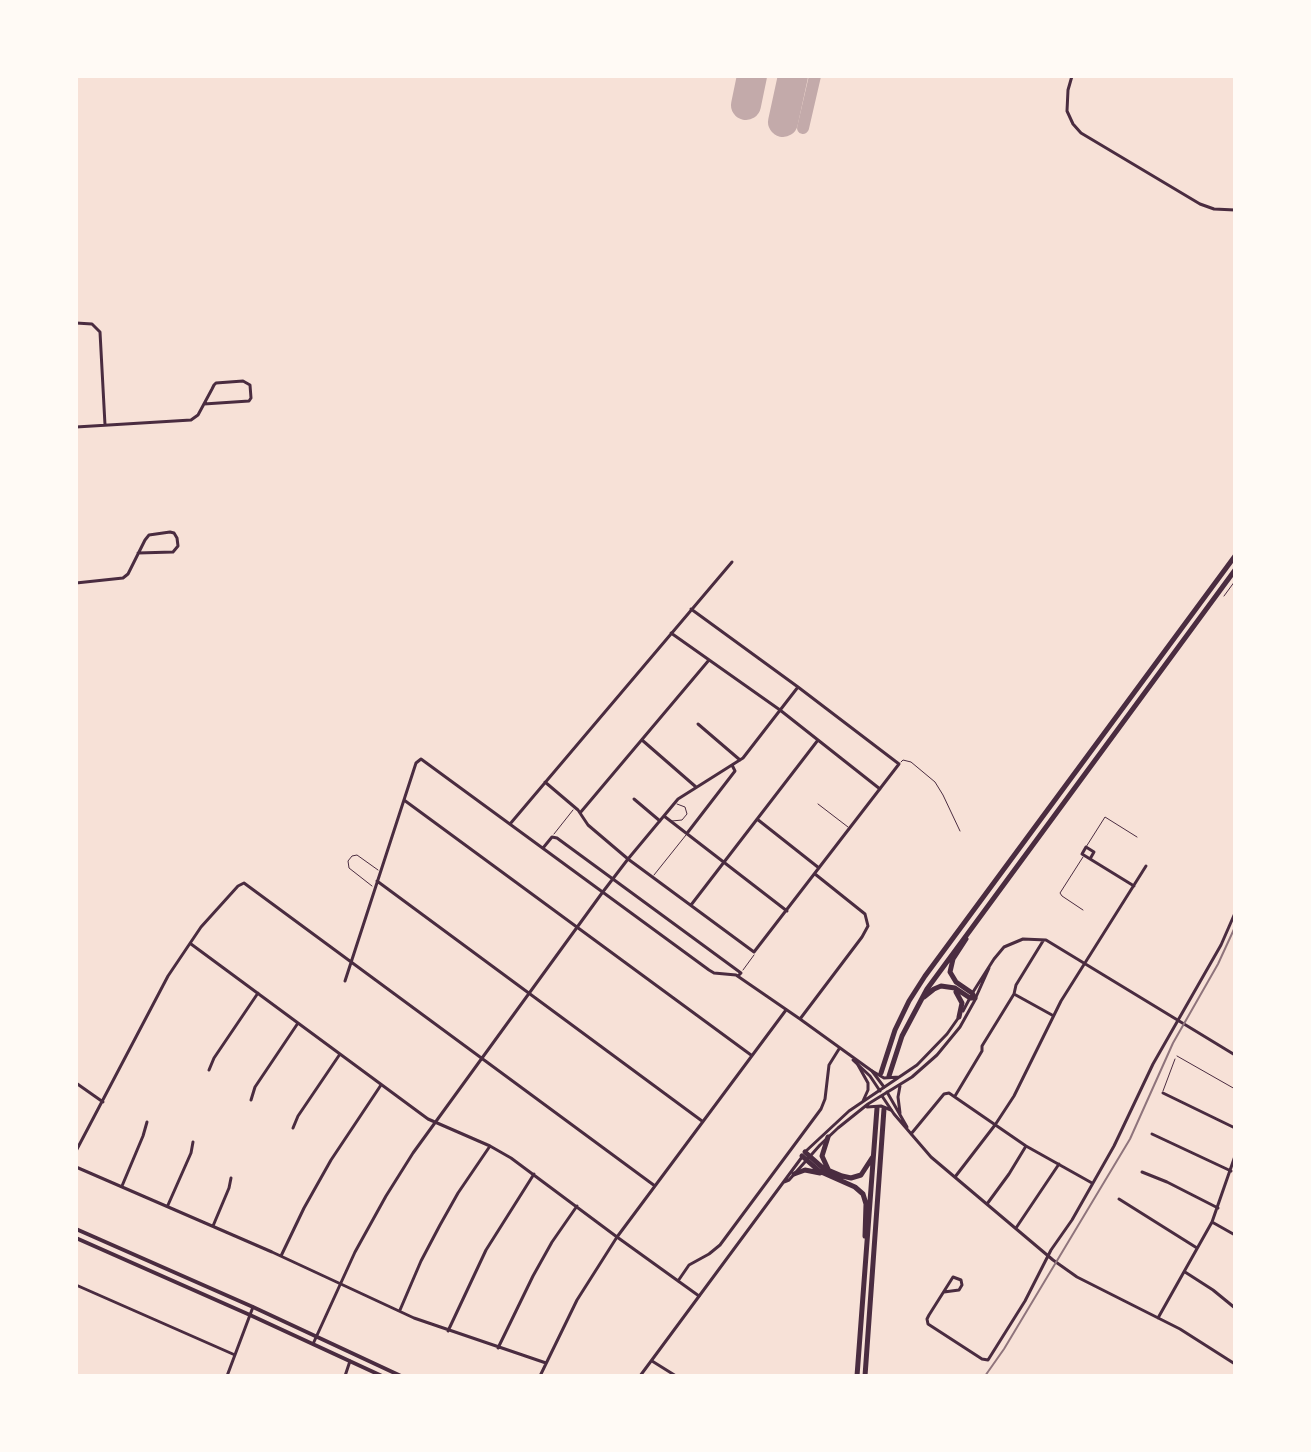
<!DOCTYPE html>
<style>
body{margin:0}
#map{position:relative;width:1311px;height:1452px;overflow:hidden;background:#f7e1d7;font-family:"Roboto Condensed",sans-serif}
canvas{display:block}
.frame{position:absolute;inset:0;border:78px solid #fffaf5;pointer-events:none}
</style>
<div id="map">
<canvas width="1311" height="1452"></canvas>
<div class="frame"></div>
</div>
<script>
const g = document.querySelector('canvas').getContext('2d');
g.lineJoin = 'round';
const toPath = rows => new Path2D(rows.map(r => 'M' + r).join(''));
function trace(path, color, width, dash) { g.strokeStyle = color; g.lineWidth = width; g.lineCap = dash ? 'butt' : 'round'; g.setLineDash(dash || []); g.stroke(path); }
const taxiway = toPath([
 [803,128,815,76]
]);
const runway = toPath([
 [746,105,752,76],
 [783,122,793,76]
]);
const service = toPath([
 [1224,596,1235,581],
 [901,762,903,760,911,762,935,782,943,795,960,831],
 [818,804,848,827],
 [672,821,682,820,687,814,685,807,677,804],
 [554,834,573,810],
 [1086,847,1105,817,1137,837],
 [1083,857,1060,893,1062,896,1083,910],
 [654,875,686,835],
 [372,886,349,868,348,861,352,856,357,855,378,870],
 [743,970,754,955],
 [1177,1056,1235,1089],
 [1163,1091,1175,1059]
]);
const minor = toPath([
 [1072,76,1068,90,1067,111,1073,124,1081,133,1200,204,1214,209,1235,210],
 [76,323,92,324,100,332,105,425],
 [76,427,191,420,198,415,212,389,214,385,216,383,243,381,250,385,251,398,249,401,204,404],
 [76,583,123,578,128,574,145,540,149,535,170,532,174,533,177,538,178,546,173,552,138,553],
 [671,633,780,710,880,789],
 [698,724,740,760],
 [642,740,696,787],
 [545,782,578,810,588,825,628,859,754,952,899,764,798,687,691,609],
 [634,799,660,821],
 [404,800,751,1055],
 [580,813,709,660],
 [664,816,787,911],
 [757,819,819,868],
 [510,824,732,562],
 [688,832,735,771,732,765],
 [543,848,552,837,557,838,741,973,738,976],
 [1090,859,1094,852,1086,847,1082,854,1134,886],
 [377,881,702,1121],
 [691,905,818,740],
 [191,944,428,1119,490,1146,511,1158,617,1237,699,1296],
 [345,981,416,763,421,759,709,970,714,973,736,975,800,1019,872,1071,884,1087],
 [973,992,994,959,1004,947,1023,939,1046,940,1235,1055],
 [1014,994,1052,1015],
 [976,997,989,968],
 [800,1019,862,937,868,926,865,914,815,874],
 [853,1060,870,1076,880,1091],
 [209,1070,214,1058,258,993],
 [76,1083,103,1102],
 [887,1092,907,1127],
 [1163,1093,1235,1128],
 [882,1096,894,1114,931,1157,1053,1260,1077,1277,1180,1329,1235,1364],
 [955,1096,982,1051,982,1046,1014,994,1016,985,1043,941],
 [251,1100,255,1087,298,1023],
 [293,1128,298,1116,340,1054],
 [911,1134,944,1094,949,1093,1026,1146,1092,1183],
 [1152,1134,1231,1171],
 [76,1151,168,976,201,927,238,886,244,883,655,1186],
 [76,1167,272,1252,414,1318,546,1363],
 [1142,1172,1167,1182,1218,1208],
 [955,1177,995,1125,1014,1096,1061,1001,1146,866],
 [122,1186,143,1136,147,1122],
 [1119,1199,1197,1248],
 [987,1204,1009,1174,1026,1146],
 [168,1205,191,1153,193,1142],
 [1212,1222,1235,1235],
 [213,1226,229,1188,231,1178],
 [1016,1228,1059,1164],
 [281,1256,304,1208,331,1160,381,1085],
 [1185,1272,1213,1290,1235,1308],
 [678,1281,689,1265,709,1254,720,1245,821,1109,825,1099,829,1065,839,1049],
 [76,1285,235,1355],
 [944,1292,959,1290,962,1285,961,1280,953,1277,929,1315,927,1319,928,1324,982,1359,988,1360,1025,1301,1051,1250,1072,1220,1114,1146,1153,1064,1221,945,1235,913],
 [400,1310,421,1261,440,1225,458,1193,490,1146],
 [1158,1318,1212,1222,1235,1156],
 [448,1331,486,1250,534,1174],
 [313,1344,355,1252,386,1196,413,1153,602,893,628,859,678,799,743,758,798,687],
 [498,1348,533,1276,552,1242,577,1206],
 [652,1361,676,1376],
 [227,1376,253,1307],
 [345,1376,350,1361],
 [540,1376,577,1300,617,1237,786,1010]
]);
const tertiary = toPath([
 [963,1011,971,996],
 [858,1065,868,1083,868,1090,863,1101],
 [872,1071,884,1078,899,1077],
 [867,1107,881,1106,891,1110],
 [900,1113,898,1097,900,1086],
 [806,1151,849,1111,917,1065,947,1034,959,1017],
 [784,1182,789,1180,820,1145,838,1128,868,1104,912,1077,937,1055,960,1027,975,1000],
 [640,1376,802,1157]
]);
const secondary = toPath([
 [76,1229,253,1307,401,1376],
 [76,1238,250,1315,382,1376]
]);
const trunk = toPath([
 [966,939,953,959,950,972,956,982,972,993,975,998],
 [956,992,962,1003,959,1017],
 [924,997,934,989,941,986,955,988,970,998,975,998],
 [881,1073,895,1030,909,1001,925,976,1235,556],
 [889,1076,902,1036,927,989,1235,570],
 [805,1152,823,1168,842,1176,851,1178,861,1175,872,1158],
 [802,1156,819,1171,855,1187,863,1194,866,1204,865,1236],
 [828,1169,822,1156,828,1137],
 [794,1174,805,1170,820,1173],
 [857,1376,877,1108],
 [865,1376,884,1109]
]);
const tram = toPath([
 [985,1376,1004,1349,1130,1139,1173,1043,1218,964,1235,927]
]);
trace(taxiway, '#c3aaaa', 12);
trace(runway, '#c3aaaa', 30);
trace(service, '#4a2c40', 1);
trace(minor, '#4a2c40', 3);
trace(tertiary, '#4a2c40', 3);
trace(secondary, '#4a2c40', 4);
trace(trunk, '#4a2c40', 5);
trace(tram, '#8f747c', 2);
</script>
